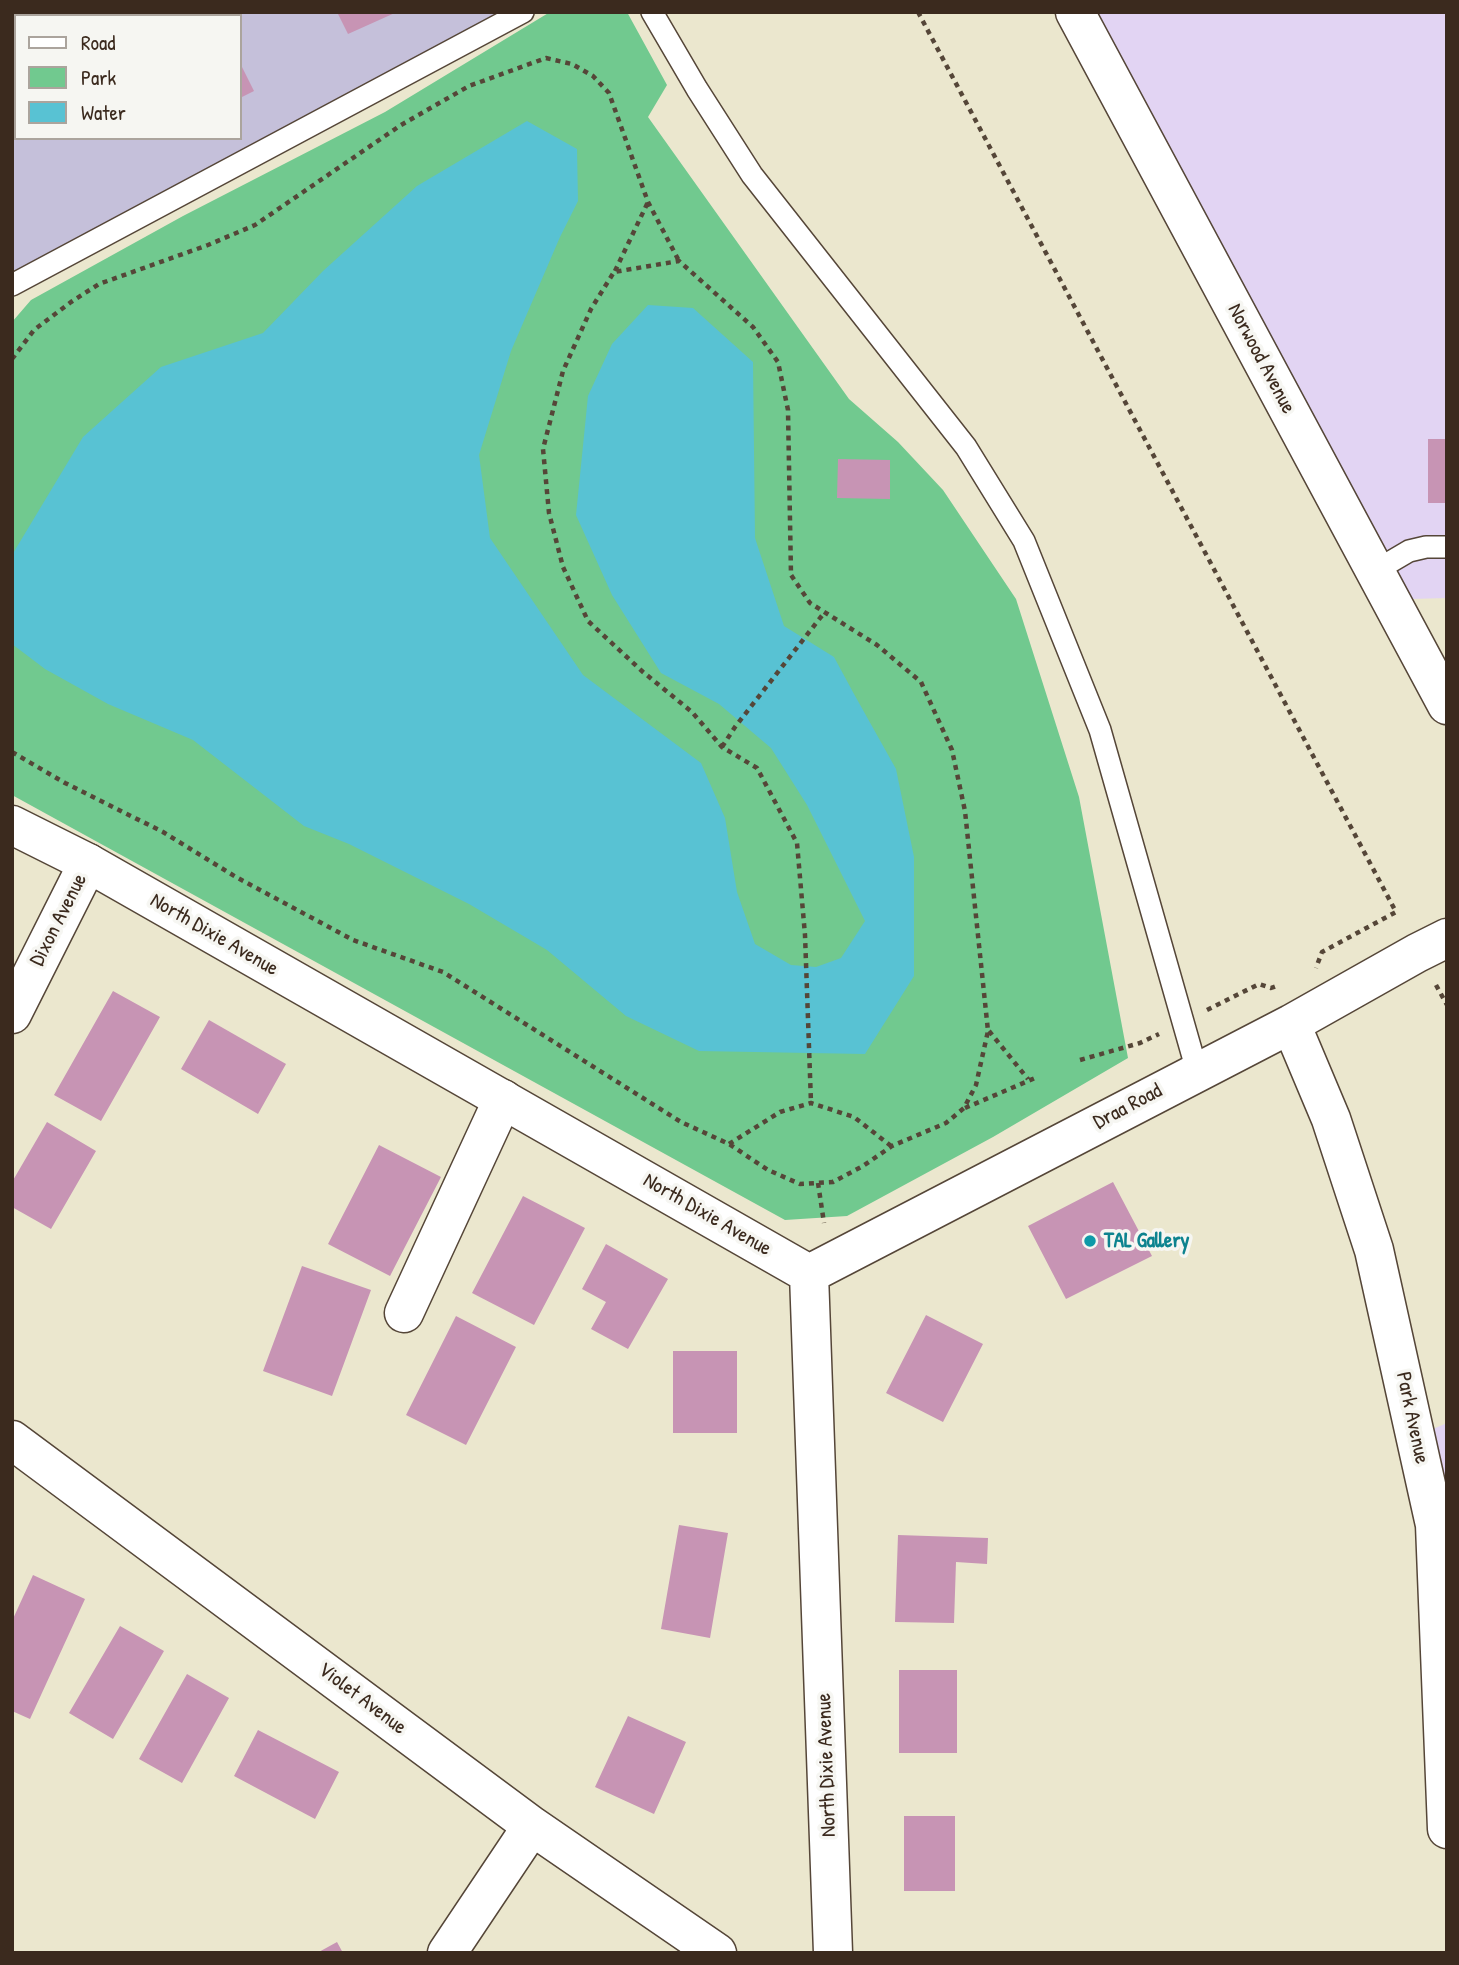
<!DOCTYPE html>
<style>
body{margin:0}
#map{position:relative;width:1459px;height:1965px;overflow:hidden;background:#ebe7ce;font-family:"Patrick Hand",sans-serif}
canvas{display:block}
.frame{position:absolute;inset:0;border:14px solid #3b2a1e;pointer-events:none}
.legend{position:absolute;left:14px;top:14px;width:228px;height:126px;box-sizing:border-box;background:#f6f6f2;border:2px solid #aba49d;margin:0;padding:9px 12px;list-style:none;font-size:21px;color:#3b2a1e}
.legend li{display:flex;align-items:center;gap:14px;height:35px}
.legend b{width:35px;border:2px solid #aba49d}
</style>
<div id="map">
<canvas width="1459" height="1965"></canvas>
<div class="frame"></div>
<ul class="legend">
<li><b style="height:9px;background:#fff"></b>Road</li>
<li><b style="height:19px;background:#71c98f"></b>Park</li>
<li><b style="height:19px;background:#58c2d3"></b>Water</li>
</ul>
</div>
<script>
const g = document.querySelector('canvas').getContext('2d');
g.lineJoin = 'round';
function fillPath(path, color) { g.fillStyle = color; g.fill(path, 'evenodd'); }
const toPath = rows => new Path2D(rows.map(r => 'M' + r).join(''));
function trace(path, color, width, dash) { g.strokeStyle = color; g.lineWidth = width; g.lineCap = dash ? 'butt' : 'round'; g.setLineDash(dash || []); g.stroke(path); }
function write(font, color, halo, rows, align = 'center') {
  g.font = font + ' "Patrick Hand",sans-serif'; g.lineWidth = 7; g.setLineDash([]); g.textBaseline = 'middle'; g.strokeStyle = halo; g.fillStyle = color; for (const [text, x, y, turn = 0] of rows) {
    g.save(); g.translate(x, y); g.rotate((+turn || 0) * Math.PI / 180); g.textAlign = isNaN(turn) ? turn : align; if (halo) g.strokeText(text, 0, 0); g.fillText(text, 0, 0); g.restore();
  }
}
const built = toPath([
 [1097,12,1447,12,1447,598,1411,599],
 [1447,1423,1447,1494,1433,1429]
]);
const industrial = toPath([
 [12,12,517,12,24,284,12,298],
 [16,16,240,16,240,138,16,138]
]);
const green = toPath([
 [550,12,627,12,667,85,648,117,849,399,898,442,943,490,1016,599,1079,797,1128,1058,993,1137,847,1216,785,1220,12,795,12,322,31,300,183,216,385,112]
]);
const water = toPath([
 [527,121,577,149,578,201,560,237,511,351,479,455,490,538,583,675,701,763,725,818,737,892,755,944,791,965,816,967,841,958,865,921,807,805,771,748,719,704,661,673,612,595,576,515,588,396,612,344,648,305,693,308,753,362,755,538,784,626,834,657,854,694,896,769,914,857,914,976,865,1054,699,1051,626,1016,547,950,469,904,349,844,304,826,193,740,108,704,45,669,12,644,12,555,83,437,161,367,263,333,323,271,417,186]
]);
const building = toPath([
 [18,12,42,12,36,16,20,16],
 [103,12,146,12,148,16,105,16],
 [178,12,226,12,227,16,180,16],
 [337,12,397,12,348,34],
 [240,63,254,91,240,98],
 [1428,439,1447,439,1447,503,1428,503],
 [838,459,890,460,890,499,837,498],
 [113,991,160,1017,101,1121,54,1095],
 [209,1020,286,1064,258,1114,181,1069],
 [47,1122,96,1151,51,1229,12,1207,12,1182],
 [379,1145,441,1177,390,1276,328,1244],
 [1113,1182,1152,1256,1066,1299,1028,1226],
 [523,1196,585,1228,534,1325,472,1293],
 [606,1244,668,1279,628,1349,591,1329,606,1302,582,1289],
 [302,1266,371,1290,332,1396,263,1371],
 [926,1315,983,1344,943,1422,886,1393],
 [456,1316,516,1347,466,1445,406,1415],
 [673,1351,737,1351,737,1433,673,1433],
 [679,1525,728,1533,710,1638,661,1629],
 [898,1535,988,1538,987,1564,956,1562,954,1623,895,1622],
 [33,1575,85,1599,30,1719,12,1711,12,1621],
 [120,1626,164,1651,113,1739,69,1713],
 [899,1670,957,1670,957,1753,899,1753],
 [187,1674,229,1698,182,1783,139,1759],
 [628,1716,686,1742,654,1814,595,1787],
 [258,1730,339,1772,315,1819,234,1776],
 [904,1816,955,1816,955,1891,904,1891],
 [337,1942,343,1953,317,1953]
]);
const path = toPath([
 [918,12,1396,912,1322,952,1316,968],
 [615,271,648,202],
 [12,359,34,330,71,302,99,284,208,245,255,225,401,125,469,86,546,58,572,64,593,76,609,93,648,202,679,261],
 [722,747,735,727,824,613],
 [12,752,65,783,163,832,236,877,353,940,443,972,681,1122,729,1144,768,1170,800,1184,833,1182,863,1166,892,1146,946,1123,964,1108,976,1085,988,1031,965,811,952,750,921,682,877,645,810,603,791,575,788,410,778,362,753,327,679,261,614,272,591,309,563,371,543,449,549,513,563,567,588,621,643,672,692,712,722,747,757,768,797,843,805,935,811,1103],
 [1436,985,1447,1005],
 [1207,1010,1259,984,1271,988,1279,985],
 [989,1031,1028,1079],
 [1080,1060,1140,1043,1159,1034],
 [965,1108,1035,1078],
 [729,1144,780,1112,811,1103,854,1117,891,1146],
 [818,1183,824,1223]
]);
const service = toPath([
 [652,12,697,89,752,175,966,447,1024,541,1100,730,1197,1071],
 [12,285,523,12],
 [1375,571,1409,551,1426,547,1447,547]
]);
const minor = toPath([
 [12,1014,88,863],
 [404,1313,503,1099],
 [12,1440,532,1826,717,1953],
 [447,1953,532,1826]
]);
const tertiary = toPath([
 [1075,12,1447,705],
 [12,825,88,863,809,1274],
 [1291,1024,1331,1119,1374,1250,1435,1525,1447,1829],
 [809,1274,1291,1024,1417,953,1447,938],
 [809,1274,833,1953]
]);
const markers = [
 [1090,1241,7,"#0f9aa8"]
];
const streetNames = [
 ["Norwood Avenue",1261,359,62],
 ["Dixon Avenue",59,920,-63],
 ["North Dixie Avenue",214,935,30],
 ["Draa Road",1128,1107,-28],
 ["North Dixie Avenue",707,1215,30],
 ["Park Avenue",1412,1418,78],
 ["Violet Avenue",362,1699,37],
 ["North Dixie Avenue",827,1765,-92]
];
const cultureNames = [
 ["TAL Gallery",1104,1241]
];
fillPath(built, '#e2d4f3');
fillPath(industrial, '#c5c0da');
fillPath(green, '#71c98f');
fillPath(water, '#58c2d3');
fillPath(building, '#c794b4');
trace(service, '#554638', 24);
trace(minor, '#554638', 41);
trace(tertiary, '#554638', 41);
trace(path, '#554638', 4.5, [5, 5]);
trace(service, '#fff', 21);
trace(minor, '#fff', 38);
trace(tertiary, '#fff', 38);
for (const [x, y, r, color] of markers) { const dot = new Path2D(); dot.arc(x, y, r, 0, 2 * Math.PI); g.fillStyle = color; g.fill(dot); trace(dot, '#f6f6f2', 2.5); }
write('21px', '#3b2a1e', '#f6f6f2', streetNames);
write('bold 21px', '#0d838f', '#f6f6f2', cultureNames, 'left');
</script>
